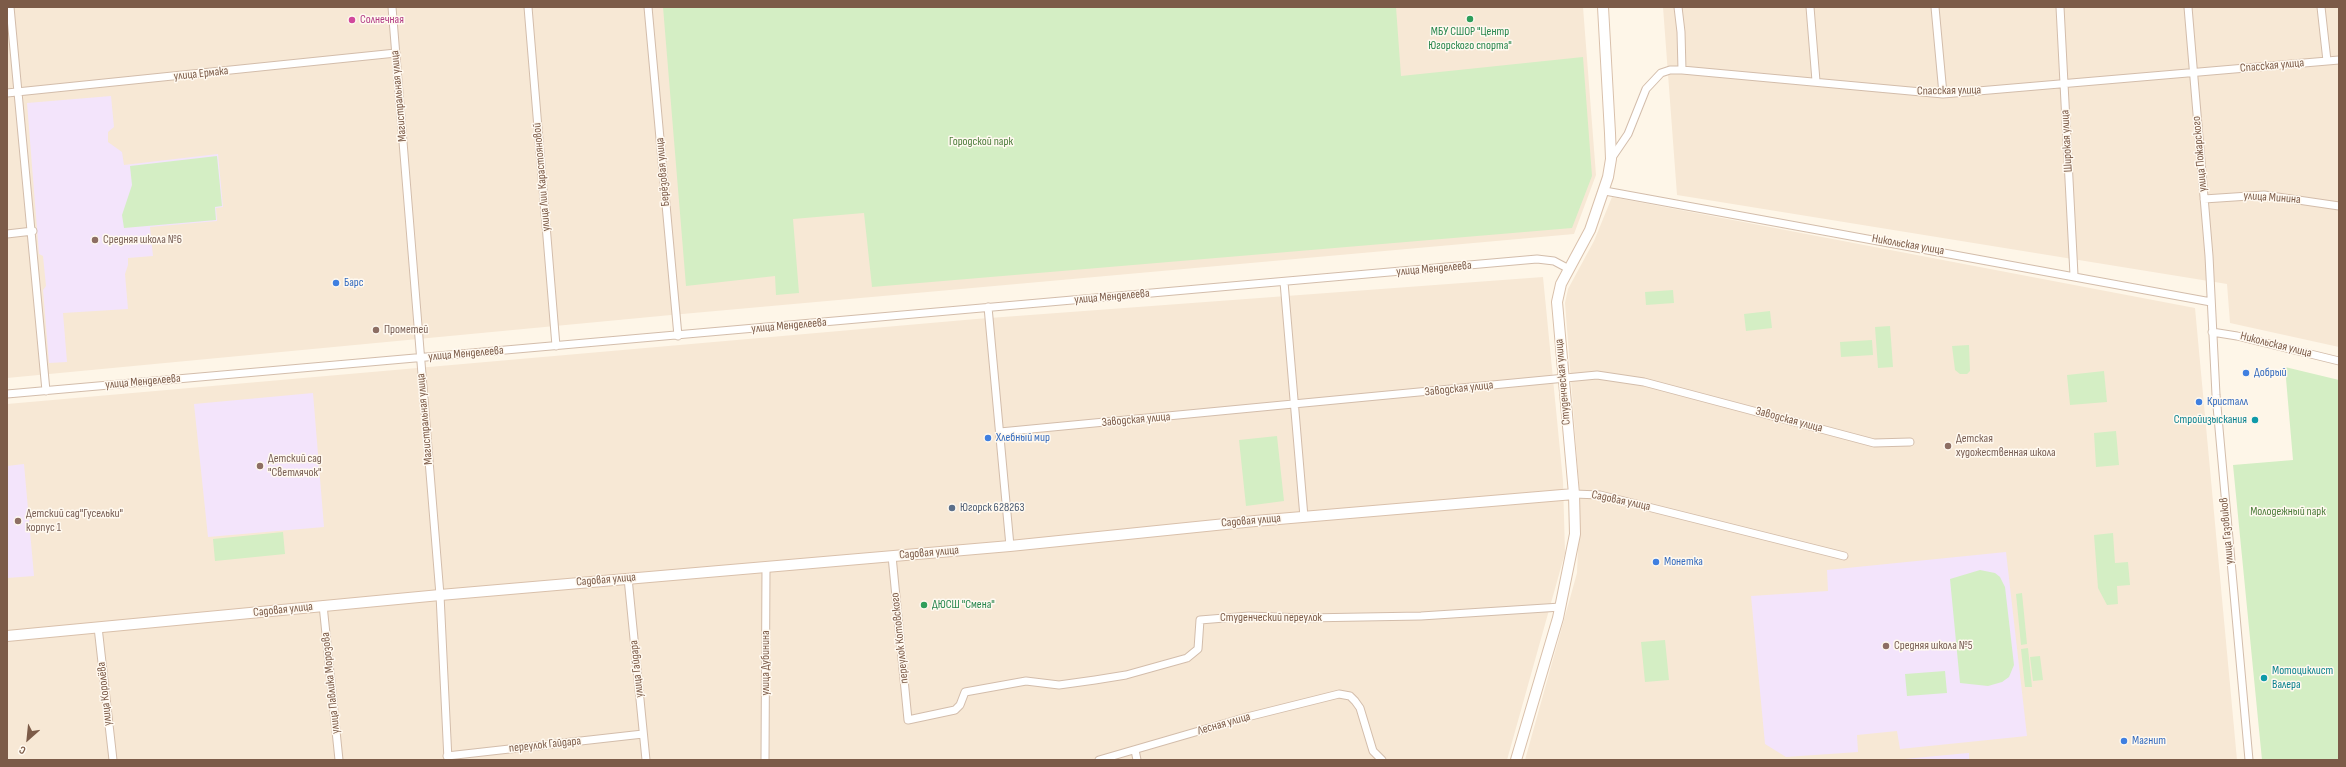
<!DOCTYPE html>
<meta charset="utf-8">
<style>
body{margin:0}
#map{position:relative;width:2346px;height:767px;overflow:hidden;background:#fef6e8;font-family:"Sofia Sans Condensed",sans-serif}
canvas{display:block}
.frame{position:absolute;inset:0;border:8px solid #7c5b48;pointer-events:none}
.north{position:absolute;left:8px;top:719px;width:40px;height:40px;-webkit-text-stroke:3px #fff9f0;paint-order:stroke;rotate:207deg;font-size:11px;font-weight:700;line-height:16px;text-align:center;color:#7c5b48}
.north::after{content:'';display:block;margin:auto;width:14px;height:18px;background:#7c5b48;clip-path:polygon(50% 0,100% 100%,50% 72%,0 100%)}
</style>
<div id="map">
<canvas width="2346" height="767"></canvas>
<div class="frame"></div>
<div class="north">С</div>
</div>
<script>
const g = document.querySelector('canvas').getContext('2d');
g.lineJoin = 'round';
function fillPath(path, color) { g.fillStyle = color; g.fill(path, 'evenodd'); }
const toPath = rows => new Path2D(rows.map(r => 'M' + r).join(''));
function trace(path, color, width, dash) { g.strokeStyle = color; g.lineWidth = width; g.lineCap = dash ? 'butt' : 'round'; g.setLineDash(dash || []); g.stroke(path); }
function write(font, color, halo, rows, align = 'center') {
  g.font = font + ' "Sofia Sans Condensed",sans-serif'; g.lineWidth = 3; g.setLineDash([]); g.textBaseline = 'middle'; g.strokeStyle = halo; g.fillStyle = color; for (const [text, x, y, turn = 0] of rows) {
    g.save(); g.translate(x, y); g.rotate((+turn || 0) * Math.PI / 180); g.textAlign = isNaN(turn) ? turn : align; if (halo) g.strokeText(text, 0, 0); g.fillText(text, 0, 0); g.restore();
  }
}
const residential = toPath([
 [7,7,1583,7,1596,175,1574,234,671,315,7,378],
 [1663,7,2339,7,2339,347,2230,323,2227,284,1677,195],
 [1612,197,2195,308,2237,760,1525,760,1577,573,1580,498,1565,303,1568,289,1594,241],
 [1543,277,1563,481,1565,553,1507,760,7,760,7,404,976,319]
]);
const education = toPath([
 [111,96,114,127,108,132,108,142,122,152,124,165,218,154,223,207,216,208,217,221,150,227,153,256,128,258,128,265,125,274,128,309,63,313,67,362,49,363,43,290,46,286,43,256,39,254,27,103],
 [313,393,324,527,208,537,194,404],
 [24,464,34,576,7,578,7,466],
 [2006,552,2027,736,1900,749,1897,731,1857,735,1858,752,1786,757,1765,744,1751,596,1828,591,1827,570],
 [1969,753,1969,760,1894,760,1968,753]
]);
const green = toPath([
 [663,7,1396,7,1401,76,1583,57,1592,176,1572,228,872,287,864,213,793,219,799,293,776,295,775,276,686,286],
 [217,156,222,206,215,207,216,220,124,228,122,215,132,185,130,166],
 [1673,290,1674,303,1646,305,1645,292],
 [1770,311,1772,328,1746,331,1744,314],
 [1890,326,1893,367,1878,368,1875,327],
 [1872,340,1873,355,1841,357,1840,342],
 [1969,345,1970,371,1967,374,1960,374,1955,370,1952,346],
 [2285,367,2339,380,2339,760,2262,760,2233,465,2293,460],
 [2104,371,2107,402,2070,405,2067,375],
 [2116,431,2119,465,2096,467,2094,433],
 [1277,436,1284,501,1246,506,1239,440],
 [283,532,285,554,215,561,213,539],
 [2113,533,2115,563,2128,562,2130,585,2117,586,2118,604,2107,605,2098,588,2094,535],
 [1980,570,1995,573,2000,577,2005,587,2014,665,2009,677,2002,682,1988,686,1960,683,1950,579],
 [2022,593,2027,644,2021,645,2016,594],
 [1665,640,1669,680,1645,682,1641,642],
 [2028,648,2032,687,2025,687,2021,649],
 [2040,656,2043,680,2033,681,2030,657],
 [1945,671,1947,693,1907,696,1905,674]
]);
const street = toPath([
 [10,7,46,391],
 [392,7,440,595,448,760],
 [528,7,556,346],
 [648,7,678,336],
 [1678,7,1681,32,1682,70],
 [1810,7,1816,81],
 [1935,7,1943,94],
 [2060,7,2074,275],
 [2188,7,2209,256,2216,395,2249,760],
 [2321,7,2327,61],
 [7,93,396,53],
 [1611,159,1628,134,1646,89,1661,73,1670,70,1682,70,1943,94,2339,60],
 [1605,191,2211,302],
 [2204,199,2264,195,2339,206],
 [7,234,33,231],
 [1284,282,1304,517],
 [988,307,1010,546],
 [2212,332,2237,336,2339,361],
 [7,394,1537,259,1554,261,1569,269],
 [1000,432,1597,375,1644,382,1874,443,1910,442],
 [1574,494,1600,495,1844,556],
 [892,556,908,720,955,710,960,705,965,692,1026,681,1059,685,1095,680,1126,675,1187,658,1198,649,1200,620,1249,616,1305,618,1421,616,1561,607],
 [628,578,646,760],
 [323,605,339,760],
 [98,627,113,760],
 [1135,750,1137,760],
 [447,756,643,734],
 [765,760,766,567],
 [1099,760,1247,717,1339,694,1350,696,1355,701,1360,708,1373,751,1382,760]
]);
const secondary = toPath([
 [7,636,440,595,1010,546,1255,521,1574,494],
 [1516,760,1558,618,1575,534,1574,494,1557,302,1561,284,1590,230,1608,177,1611,159,1610,133,1603,7]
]);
const markers = [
 [1470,19,4,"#2e9e5b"],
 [352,20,4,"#d1479c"],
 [95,240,4,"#8d6e63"],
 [336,283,4,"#3f7fe0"],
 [376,330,4,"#8d6e63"],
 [2246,373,4,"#3f7fe0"],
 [2199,402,4,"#3f7fe0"],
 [2255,420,4,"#0f9aa8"],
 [988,438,4,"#3f7fe0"],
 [1948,446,4,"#8d6e63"],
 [260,466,4,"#8d6e63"],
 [952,508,4,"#5c6f8a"],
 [18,521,4,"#8d6e63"],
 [1656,562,4,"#3f7fe0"],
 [924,605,4,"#2e9e5b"],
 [1886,646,4,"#8d6e63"],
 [2264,678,4,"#0f9aa8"],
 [2124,741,4,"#3f7fe0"]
];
const hotelNames = [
 ["Солнечная",360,20]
];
const leisureNames = [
 ["МБУ СШОР \"Центр",1470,32],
 ["Югорского спорта\"",1470,46],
 ["ДЮСШ \"Смена\"",932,605,"left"]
];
const streetNames = [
 ["Спасская улица",2272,66,-5],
 ["улица Ермака",201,74,-6],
 ["Спасская улица",1949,91,-1],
 ["Магистральная улица",399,96,-95],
 ["Широкая улица",2067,141,-93],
 ["улица Пожарского",2200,154,-95],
 ["Берёзовая улица",663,172,-95],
 ["улица Лии Карастояновой",542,177,-95],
 ["улица Минина",2272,198,4],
 ["Никольская улица",1908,245,10],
 ["улица Менделеева",1434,269,-5],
 ["улица Менделеева",1112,297,-5],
 ["улица Менделеева",789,326,-5],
 ["Никольская улица",2276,345,14],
 ["улица Менделеева",466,354,-5],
 ["улица Менделеева",143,382,-5],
 ["Студенческая улица",1563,382,-95],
 ["Заводская улица",1459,389,-6],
 ["Магистральная улица",425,419,-95],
 ["Заводская улица",1136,420,-5],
 ["Заводская улица",1789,420,15],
 ["Садовая улица",1621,501,12],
 ["Садовая улица",1251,521,-5],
 ["улица Газовиков",2227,531,-95],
 ["Садовая улица",929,553,-5],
 ["Садовая улица",606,580,-5],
 ["Садовая улица",283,610,-6],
 ["Студенческий переулок",1271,618],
 ["переулок Котовского",900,638,-96],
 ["улица Дубинина",766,663,-90],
 ["улица Гайдара",637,669,-96],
 ["улица Павлика Морозова",331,683,-96],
 ["улица Королёва",105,694,-96],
 ["Лесная улица",1224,724,-16],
 ["переулок Гайдара",545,745,-6]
];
const parkNames = [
 ["Городской парк",981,142],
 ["Молодежный парк",2288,512]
];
const educationNames = [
 ["Средняя школа №6",103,240],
 ["Прометей",384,330],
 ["Детская",1956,439],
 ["художественная школа",1956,453],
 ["Детский сад",268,459],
 ["\"Светлячок\"",268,473],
 ["Детский сад\"Гусельки\"",26,514],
 ["корпус 1",26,528],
 ["Средняя школа №5",1894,646]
];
const shopNames = [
 ["Барс",344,283],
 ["Добрый",2254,373],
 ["Кристалл",2207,402],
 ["Хлебный мир",996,438],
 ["Монетка",1664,562],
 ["Магнит",2132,741]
];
const cultureNames = [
 ["Стройизыскания",2247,420],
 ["Мотоциклист",2272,671,"left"],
 ["Валера",2272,685,"left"]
];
const serviceNames = [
 ["Югорск 628263",960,508]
];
fillPath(residential, '#f7e8d5');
fillPath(education, '#f3e4fb');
fillPath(green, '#d4eec4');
trace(street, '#d3bdab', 9);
trace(secondary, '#d9c0ab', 12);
trace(street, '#fff', 7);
trace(secondary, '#fff', 10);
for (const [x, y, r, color] of markers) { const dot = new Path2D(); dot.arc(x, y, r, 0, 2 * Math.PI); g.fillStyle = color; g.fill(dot); trace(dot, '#fff9f0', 1.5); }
write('12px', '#b23c85', '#fff9f0', hotelNames, 'left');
write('12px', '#27864d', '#fff9f0', leisureNames);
write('12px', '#7c5b48', '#fff9f0', streetNames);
write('12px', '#4e7d3c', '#fff9f0', parkNames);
write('12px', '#785e54', '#fff9f0', educationNames, 'left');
write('12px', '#366cbe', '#fff9f0', shopNames, 'left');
write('12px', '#0d838f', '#fff9f0', cultureNames, 'right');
write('12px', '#4e5e75', '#fff9f0', serviceNames, 'left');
</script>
